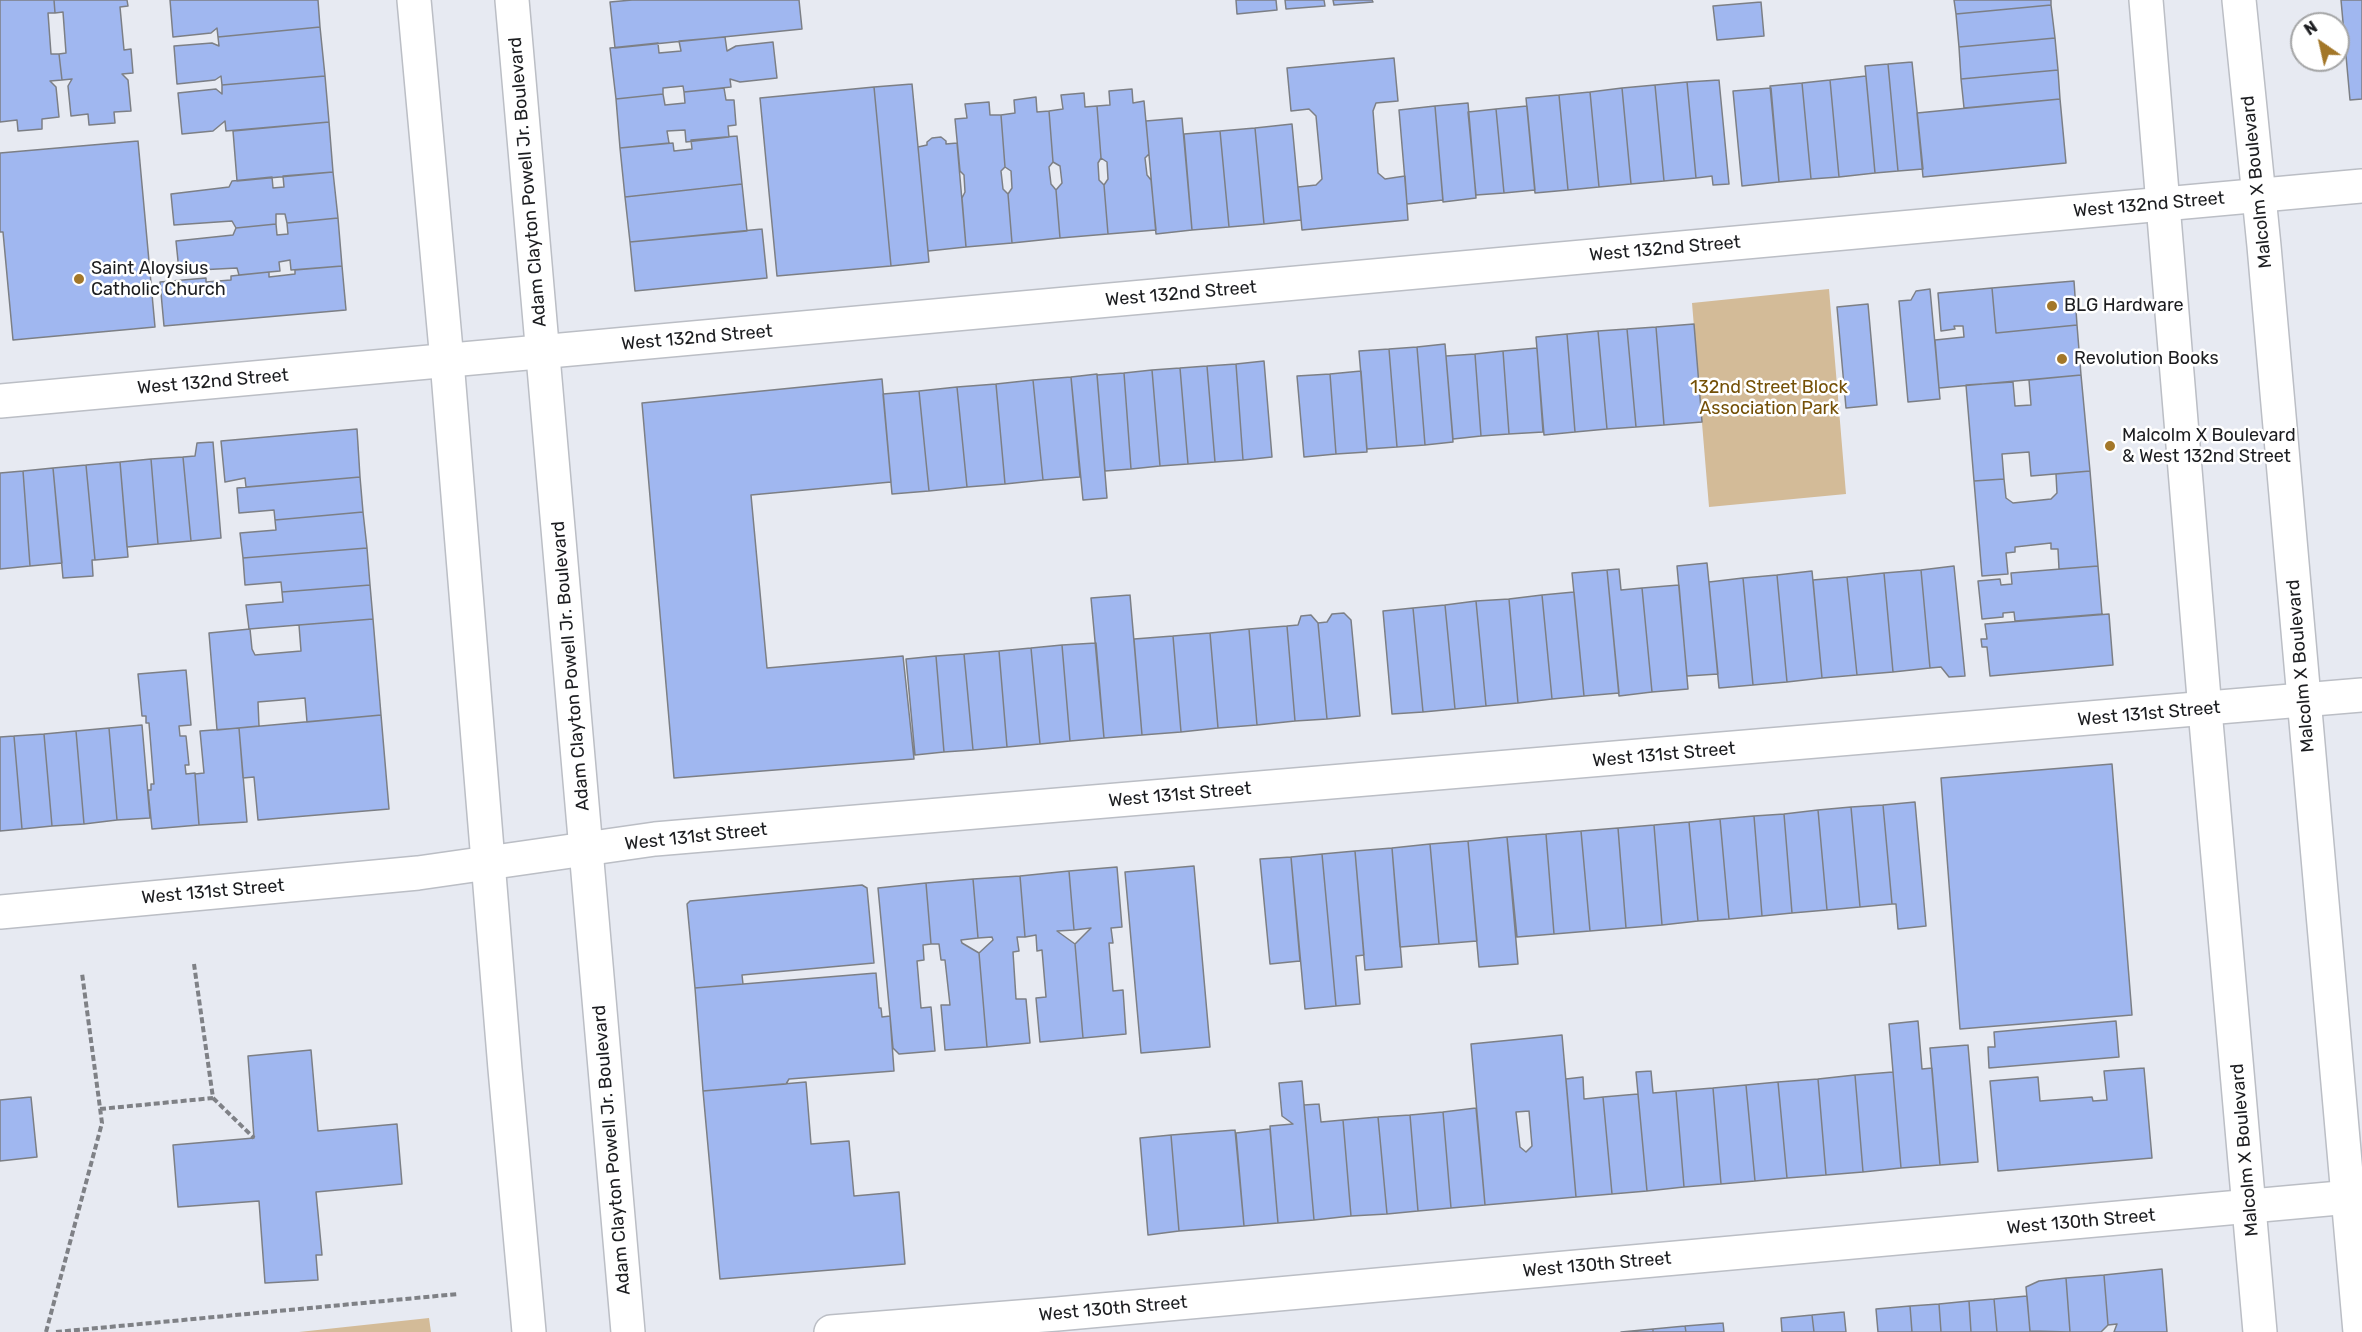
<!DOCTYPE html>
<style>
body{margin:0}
#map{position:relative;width:2362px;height:1332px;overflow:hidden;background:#e7eaf2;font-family:Rubik,sans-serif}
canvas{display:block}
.north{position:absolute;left:2290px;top:12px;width:60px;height:60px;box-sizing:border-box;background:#fff;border:2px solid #a4a5a6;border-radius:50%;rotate:326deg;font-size:16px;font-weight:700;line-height:24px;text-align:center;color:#1c1d20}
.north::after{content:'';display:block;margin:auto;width:21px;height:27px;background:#a37729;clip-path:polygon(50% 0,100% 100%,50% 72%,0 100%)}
</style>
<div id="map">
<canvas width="2362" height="1332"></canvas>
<div class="north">N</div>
</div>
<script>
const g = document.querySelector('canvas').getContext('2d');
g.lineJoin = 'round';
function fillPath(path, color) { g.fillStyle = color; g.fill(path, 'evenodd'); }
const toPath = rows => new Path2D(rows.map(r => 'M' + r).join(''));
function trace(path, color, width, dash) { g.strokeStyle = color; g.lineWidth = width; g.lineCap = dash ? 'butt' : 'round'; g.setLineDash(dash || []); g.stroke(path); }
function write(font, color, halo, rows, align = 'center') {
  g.font = font + ' Rubik,sans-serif'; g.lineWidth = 5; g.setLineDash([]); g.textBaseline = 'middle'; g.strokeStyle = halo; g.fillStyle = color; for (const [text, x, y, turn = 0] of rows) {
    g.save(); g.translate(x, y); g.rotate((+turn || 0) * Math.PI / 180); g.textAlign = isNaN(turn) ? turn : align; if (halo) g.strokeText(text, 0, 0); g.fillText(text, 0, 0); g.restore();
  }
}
const green = toPath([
 [1829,289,1846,494,1709,507,1692,303],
 [429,1318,431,1332,299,1332]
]);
const building = toPath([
 [0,0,54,0,55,13,48,13,51,54,59,54,62,80,50,81,56,87,59,117,42,119,42,129,18,131,17,120,0,122,0,0],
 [54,0,127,0,128,6,120,7,124,50,131,49,133,73,122,74,128,80,131,111,114,112,115,123,89,125,88,114,71,116,68,86,72,79,62,80,59,54,66,53,63,12,55,13,54,0],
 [170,0,318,0,320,27,218,37,217,28,211,33,173,37,170,0],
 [632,0,799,0,802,29,615,48,610,2,632,0],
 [1236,0,1276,0,1277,10,1237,14,1236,0],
 [1285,0,1324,0,1325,6,1286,9,1285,0],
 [1333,0,1372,0,1373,2,1334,5,1333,0],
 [1954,0,2051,0,2051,5,1956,14,1954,0],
 [2341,0,2362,0,2362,99,2350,100,2341,0],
 [1761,2,1764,36,1717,40,1713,6,1761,2],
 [2051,5,2055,38,1959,47,1956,14,2051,5],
 [320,27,325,76,222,85,221,76,215,80,177,84,174,46,212,43,219,46,218,37,320,27],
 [725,37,727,51,736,46,773,42,777,78,740,82,730,79,731,87,684,92,683,86,663,88,663,94,616,99,610,48,658,43,659,53,681,51,679,41,725,37],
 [2055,38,2058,70,1961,79,1959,47,2055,38],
 [1394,58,1398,101,1376,103,1373,111,1378,173,1385,179,1405,176,1408,220,1302,230,1298,187,1316,185,1322,179,1316,116,1309,109,1291,111,1287,68,1394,58],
 [1912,62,1923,169,1898,171,1888,64,1912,62],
 [1888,64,1898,171,1875,173,1865,66,1888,64],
 [2058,70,2060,99,1964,108,1961,79,2058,70],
 [325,76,329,122,226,131,225,121,213,131,182,134,178,93,216,89,222,94,222,85,325,76],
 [1866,76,1875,173,1839,177,1830,80,1866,76],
 [1719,80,1729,184,1713,185,1712,176,1696,178,1687,82,1719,80],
 [1830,80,1839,177,1811,179,1802,83,1830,80],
 [1687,82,1696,178,1664,181,1655,85,1687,82],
 [1802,83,1811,179,1779,182,1770,86,1802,83],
 [912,84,929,262,891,266,874,87,912,84],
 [1655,85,1664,181,1631,184,1622,88,1655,85],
 [874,87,891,266,777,276,760,98,874,87],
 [724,88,726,100,734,100,736,125,728,126,729,137,686,142,685,130,667,131,669,143,620,148,616,99,663,94,665,105,685,103,684,92,724,88],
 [1622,88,1631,184,1599,187,1590,92,1622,88],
 [1771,88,1779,182,1742,186,1733,91,1771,88],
 [1132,89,1133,103,1144,101,1149,154,1145,158,1147,175,1151,180,1156,230,1108,234,1104,185,1108,179,1107,162,1101,158,1097,106,1110,105,1109,91,1132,89],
 [1590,92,1599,187,1568,190,1559,95,1590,92],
 [1084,93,1085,107,1097,106,1101,158,1098,163,1099,180,1104,185,1108,234,1060,238,1056,190,1062,183,1060,166,1053,162,1049,111,1063,109,1061,95,1084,93],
 [1559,95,1568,190,1535,193,1526,98,1559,95],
 [1036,97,1037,112,1049,111,1053,162,1049,167,1051,184,1056,190,1060,238,1012,243,1008,194,1012,188,1011,171,1005,167,1001,115,1015,113,1014,100,1036,97],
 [2060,99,2066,163,1923,177,1917,113,2060,99],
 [989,102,990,115,1001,115,1005,167,1001,171,1003,189,1008,194,1012,243,966,247,962,198,965,192,964,175,960,171,955,119,967,118,965,104,989,102],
 [1468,103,1476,198,1443,202,1435,106,1468,103],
 [1435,106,1443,200,1407,204,1399,110,1435,106],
 [1527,106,1535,190,1504,193,1496,109,1527,106],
 [1496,109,1504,193,1476,195,1468,112,1496,109],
 [1182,118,1192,230,1156,234,1146,121,1182,118],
 [329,122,333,172,237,181,233,131,329,122],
 [1292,124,1301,220,1264,224,1255,128,1292,124],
 [1255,128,1264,224,1229,227,1220,131,1255,128],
 [1220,131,1229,227,1192,230,1184,134,1220,131],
 [737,136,742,184,625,197,620,148,673,143,674,151,692,149,691,140,737,136],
 [941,137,946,141,946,144,957,143,966,247,928,251,918,147,927,145,927,142,932,138,941,137],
 [138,141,155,327,13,340,3,232,0,232,0,153,138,141],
 [333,172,338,218,287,223,285,214,276,214,276,224,236,228,232,221,174,225,171,194,229,187,232,181,272,177,273,188,284,187,283,176,333,172],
 [742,184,747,231,630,242,625,197,742,184],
 [338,218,342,266,291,270,290,260,279,262,280,271,269,272,239,275,237,268,179,271,176,241,233,235,236,228,276,224,277,235,288,234,287,223,338,218],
 [762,229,767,278,635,291,630,242,762,229],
 [342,266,346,310,164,326,160,282,206,278,206,282,231,280,231,276,269,272,269,277,295,274,295,270,342,266],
 [2074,281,2077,325,1996,333,1992,288,2074,281],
 [1992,288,1996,333,2077,325,2081,375,1939,388,1935,340,1964,337,1963,326,1954,326,1955,329,1941,331,1938,293,1992,288],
 [1930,289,1940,399,1908,402,1899,301,1911,300,1916,291,1930,289],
 [1868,304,1877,405,1846,408,1837,307,1868,304],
 [1694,324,1702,422,1664,425,1656,327,1694,324],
 [1656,327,1664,425,1636,427,1627,329,1656,327],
 [1627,329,1636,427,1607,429,1598,331,1627,329],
 [1598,331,1607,429,1575,432,1567,334,1598,331],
 [1567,334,1575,432,1544,435,1536,337,1567,334],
 [1445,344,1453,442,1425,445,1417,347,1445,344],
 [1417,347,1425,445,1397,447,1389,349,1417,347],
 [1537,348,1543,432,1509,434,1503,351,1537,348],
 [1389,349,1397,447,1367,449,1359,351,1389,349],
 [1503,351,1509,434,1481,436,1475,354,1503,351],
 [1475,354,1481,436,1453,439,1446,356,1475,354],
 [1264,361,1272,457,1243,460,1236,364,1264,361],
 [1236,364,1243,460,1215,462,1207,366,1236,364],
 [1207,366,1215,462,1188,464,1180,368,1207,366],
 [1180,368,1188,464,1160,466,1152,370,1180,368],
 [1152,370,1160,466,1131,469,1124,373,1152,370],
 [1361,371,1367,452,1336,454,1330,374,1361,371],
 [1124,373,1131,469,1105,471,1097,375,1124,373],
 [1097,374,1107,498,1083,500,1071,377,1097,374],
 [1330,374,1336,454,1304,457,1297,376,1330,374],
 [2081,375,2090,471,2031,476,2029,452,2002,454,2004,479,1974,481,1966,385,2013,382,2015,406,2031,405,2029,380,2081,375],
 [1071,377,1080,477,1043,480,1033,380,1071,377],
 [882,379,891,482,751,495,767,668,903,656,914,759,674,778,642,403,882,379],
 [1033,380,1043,480,1005,484,996,384,1033,380],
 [996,384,1005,484,967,487,957,387,996,384],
 [957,387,967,487,929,491,919,391,957,387],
 [919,391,929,491,892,494,883,394,919,391],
 [357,429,360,477,246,487,245,478,225,482,221,441,357,429],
 [213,442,221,538,191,541,183,457,195,456,197,443,213,442],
 [183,457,191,541,158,544,151,459,183,457],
 [151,459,158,544,127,547,120,462,151,459],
 [120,462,128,557,95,560,86,465,120,462],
 [86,465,95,560,92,560,93,576,63,578,53,468,86,465],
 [53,468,62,563,30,566,23,471,53,468],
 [23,471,30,566,0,569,0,473,23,471],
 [2090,471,2098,566,2059,569,2058,549,2051,549,2051,543,2015,547,2015,552,2006,553,2008,574,1982,576,1974,481,2004,479,2006,498,2013,503,2051,499,2057,493,2056,474,2090,471],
 [360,477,363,512,275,520,274,510,239,513,237,488,360,477],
 [363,512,367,548,243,558,240,533,276,530,275,520,363,512],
 [367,548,370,585,282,592,281,582,245,585,243,558,367,548],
 [1707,563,1718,674,1687,676,1677,566,1707,563],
 [1954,566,1965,676,1949,677,1941,667,1930,668,1921,570,1954,566],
 [2098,566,2102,614,2015,621,2014,612,2003,613,2003,617,1982,619,1978,581,2000,579,2001,585,2012,584,2011,573,2098,566],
 [1619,569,1621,590,1642,588,1652,692,1619,696,1607,570,1619,569],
 [1607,570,1619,693,1584,696,1572,573,1607,570],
 [1921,570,1930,668,1893,672,1884,573,1921,570],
 [1812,571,1822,678,1787,682,1777,575,1812,571],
 [1884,573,1893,672,1857,675,1847,577,1884,573],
 [1777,575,1787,682,1753,685,1743,578,1777,575],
 [1847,577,1857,675,1822,678,1813,580,1847,577],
 [1743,578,1753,685,1719,688,1709,582,1743,578],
 [370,585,373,619,249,629,246,605,283,602,282,592,370,585],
 [1679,585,1688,689,1652,692,1642,588,1679,585],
 [1574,592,1584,696,1552,699,1542,595,1574,592],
 [1130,595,1142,735,1104,738,1091,598,1130,595],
 [1542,595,1552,699,1518,703,1509,599,1542,595],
 [1509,599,1518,703,1486,706,1476,601,1509,599],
 [1476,601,1486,706,1455,709,1445,605,1476,601],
 [1445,605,1455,709,1423,712,1413,608,1445,605],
 [1413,608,1423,712,1392,714,1383,611,1413,608],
 [1344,613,1351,620,1360,716,1327,719,1318,623,1327,622,1332,614,1344,613],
 [2109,614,2113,665,1990,676,1987,647,1982,647,1981,639,1987,639,1985,624,2109,614],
 [1311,615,1318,623,1327,719,1295,721,1287,626,1298,625,1301,616,1311,615],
 [373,619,381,715,307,722,305,698,258,702,259,726,217,730,209,633,250,629,252,649,255,655,301,651,299,625,373,619],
 [1287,626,1295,721,1257,725,1249,629,1287,626],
 [1249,629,1257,725,1218,728,1210,633,1249,629],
 [1210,633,1218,728,1181,732,1173,636,1210,633],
 [1173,636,1181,732,1142,735,1134,639,1173,636],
 [1096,643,1104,738,1070,741,1062,645,1096,643],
 [1062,645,1070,741,1040,744,1031,648,1062,645],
 [1031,648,1040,744,1007,747,999,651,1031,648],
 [999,651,1007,747,973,750,964,654,999,651],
 [964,654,973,750,944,752,936,656,964,654],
 [936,656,944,752,915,755,906,659,936,656],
 [186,670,191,725,179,726,180,736,186,736,189,765,185,765,186,774,195,773,199,825,152,829,148,790,151,790,151,784,154,784,149,723,146,723,146,716,142,716,138,674,186,670],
 [381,715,389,809,258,820,254,777,243,778,239,728,381,715],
 [142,725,150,818,117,820,109,728,142,725],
 [109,728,117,820,84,824,76,731,109,728],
 [239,728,247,822,199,825,195,774,204,773,200,731,239,728],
 [76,731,84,824,52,826,44,734,76,731],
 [44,734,52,826,22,829,14,736,44,734],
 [14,736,22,829,0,831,0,737,14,736],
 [2112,764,2132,1015,1960,1029,1941,778,2112,764],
 [1915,802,1926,926,1898,929,1896,904,1892,904,1883,805,1915,802],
 [1883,805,1892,904,1860,907,1851,807,1883,805],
 [1851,807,1860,907,1827,910,1818,810,1851,807],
 [1818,810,1827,910,1792,913,1784,814,1818,810],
 [1784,814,1792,913,1762,916,1754,816,1784,814],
 [1754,816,1762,916,1729,919,1720,819,1754,816],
 [1720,819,1729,919,1698,921,1689,822,1720,819],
 [1689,822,1698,921,1662,925,1654,825,1689,822],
 [1654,825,1662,925,1626,928,1618,828,1654,825],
 [1618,828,1626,928,1590,931,1581,831,1618,828],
 [1581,831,1590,931,1554,934,1546,834,1581,831],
 [1546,834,1554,934,1517,937,1507,837,1546,834],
 [1507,837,1518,964,1479,967,1468,841,1507,837],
 [1468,841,1477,941,1439,944,1430,844,1468,841],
 [1430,844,1439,944,1400,947,1392,848,1430,844],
 [1392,848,1402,967,1365,970,1355,851,1392,848],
 [1355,851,1364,955,1356,956,1360,1004,1336,1006,1322,854,1355,851],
 [1322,854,1336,1006,1305,1009,1291,857,1322,854],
 [1291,857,1300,961,1270,964,1260,859,1291,857],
 [1194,866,1210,1047,1141,1053,1125,872,1194,866],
 [1117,867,1122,927,1111,928,1113,943,1109,943,1113,991,1123,990,1126,1034,1083,1038,1075,944,1091,928,1074,930,1069,871,1117,867],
 [1069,871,1074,930,1057,931,1075,944,1083,1038,1040,1042,1036,998,1046,997,1042,950,1037,951,1036,935,1025,937,1020,876,1069,871],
 [1020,876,1025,937,1017,937,1019,951,1013,952,1016,999,1026,999,1030,1043,987,1047,979,953,993,940,992,937,978,938,973,879,1020,876],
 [973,879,978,938,961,940,962,943,979,953,987,1047,945,1050,941,1005,950,1005,945,960,941,960,939,944,931,944,926,883,973,879],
 [926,883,931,944,923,945,924,960,917,961,921,1008,931,1007,935,1051,899,1054,893,1048,878,888,926,883],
 [862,885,867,888,874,963,742,975,743,984,695,988,687,904,690,901,862,885],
 [876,973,879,1008,881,1008,882,1017,890,1016,894,1071,789,1079,786,1084,703,1091,695,988,876,973],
 [1918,1021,1922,1069,1932,1068,1940,1165,1901,1168,1889,1024,1918,1021],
 [2116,1021,2119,1057,1989,1068,1988,1047,1995,1047,1994,1032,2116,1021],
 [1562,1035,1576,1197,1485,1205,1471,1044,1562,1035],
 [1529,1111,1532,1146,1526,1152,1520,1147,1516,1112,1529,1111],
 [1968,1045,1978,1162,1940,1165,1930,1048,1968,1045],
 [311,1050,318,1131,397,1124,402,1184,316,1192,322,1255,316,1255,318,1280,265,1283,259,1201,178,1207,173,1145,254,1138,248,1056,311,1050],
 [2144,1068,2152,1158,1998,1171,1990,1081,2038,1077,2040,1101,2092,1097,2093,1101,2107,1100,2104,1071,2144,1068],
 [1651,1071,1653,1093,1676,1091,1684,1187,1647,1191,1636,1072,1651,1071],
 [1893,1072,1901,1168,1863,1172,1855,1075,1893,1072],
 [1855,1075,1863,1172,1826,1175,1818,1079,1855,1075],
 [1583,1077,1584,1099,1603,1097,1612,1194,1576,1197,1566,1079,1583,1077],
 [1818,1079,1826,1175,1787,1178,1778,1082,1818,1079],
 [1302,1081,1314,1220,1278,1223,1270,1126,1293,1124,1282,1116,1279,1083,1302,1081],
 [806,1082,811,1144,849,1141,854,1196,899,1192,905,1264,720,1279,703,1091,806,1082],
 [1778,1082,1787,1178,1755,1181,1746,1085,1778,1082],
 [1746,1085,1755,1181,1721,1184,1713,1088,1746,1085],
 [1713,1088,1721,1184,1684,1187,1676,1091,1713,1088],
 [1638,1094,1647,1191,1612,1194,1603,1097,1638,1094],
 [31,1097,37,1157,0,1161,0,1100,31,1097],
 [1319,1104,1321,1122,1343,1120,1351,1216,1314,1220,1304,1105,1319,1104],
 [1476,1108,1485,1205,1451,1208,1443,1112,1476,1108],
 [1443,1112,1451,1208,1418,1211,1410,1115,1443,1112],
 [1410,1115,1418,1211,1387,1214,1378,1117,1410,1115],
 [1378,1117,1387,1214,1351,1216,1343,1120,1378,1117],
 [1270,1129,1278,1223,1244,1226,1236,1133,1270,1129],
 [1235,1130,1244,1226,1179,1231,1171,1135,1235,1130],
 [1171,1135,1179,1231,1148,1235,1140,1138,1171,1135],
 [2162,1269,2167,1332,2114,1332,2117,1324,2108,1325,2104,1275,2162,1269],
 [2104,1275,2108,1325,2101,1332,2070,1332,2066,1278,2104,1275],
 [2066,1278,2070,1332,2030,1331,2026,1287,2039,1281,2066,1278],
 [2027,1296,2030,1332,1997,1332,1994,1299,2027,1296],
 [1994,1299,1997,1332,1971,1332,1969,1301,1994,1299],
 [1969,1301,1971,1332,1941,1332,1939,1304,1969,1301],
 [1939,1304,1941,1332,1912,1332,1910,1306,1939,1304],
 [1910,1306,1912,1332,1878,1332,1876,1309,1910,1306],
 [1844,1312,1846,1332,1814,1332,1812,1315,1844,1312],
 [1812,1315,1814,1332,1782,1332,1781,1318,1812,1315],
 [1723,1323,1724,1332,1686,1332,1685,1326,1723,1323],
 [1685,1326,1686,1332,1653,1332,1653,1329,1685,1326],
 [1653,1329,1653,1332,1621,1332,1653,1329]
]);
const path = toPath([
 [213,1098,254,1138],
 [100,1109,213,1098,194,964],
 [46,1332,102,1123,82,973],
 [56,1332,458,1294]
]);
const minor = toPath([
 [0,401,2362,186],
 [0,912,418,873,655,839,2362,695],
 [831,1332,1057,1314,2362,1196]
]);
const secondary = toPath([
 [2146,0,2205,710,2260,1332],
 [2239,0,2264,246,2360,1332]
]);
const primary = toPath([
 [414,0,447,361,505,1069,529,1332],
 [512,0,628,1332]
]);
const markers = [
 [79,279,6,"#a37729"],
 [2052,306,6,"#a37729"],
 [2062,359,6,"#a37729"],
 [2110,446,6,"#a37729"]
];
const streetNames = [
 ["Adam Clayton Powell Jr. Boulevard",528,182,-95],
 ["Malcolm X Boulevard",2257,182,-96],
 ["West 132nd Street",2149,205,-5],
 ["West 132nd Street",1665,249,-5],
 ["West 132nd Street",1181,294,-5],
 ["West 132nd Street",697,338,-5],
 ["West 132nd Street",213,382,-5],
 ["Adam Clayton Powell Jr. Boulevard",571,666,-95],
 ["Malcolm X Boulevard",2301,666,-95],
 ["West 131st Street",2149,714,-5],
 ["West 131st Street",1664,755,-5],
 ["West 131st Street",1180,795,-5],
 ["West 131st Street",696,837,-6],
 ["West 131st Street",213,892,-5],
 ["Adam Clayton Powell Jr. Boulevard",612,1150,-95],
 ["Malcolm X Boulevard",2245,1150,-95],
 ["West 130th Street",2081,1222,-5],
 ["West 130th Street",1597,1265,-5],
 ["West 130th Street",1113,1309,-5]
];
const poiNames = [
 ["Saint Aloysius",91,269],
 ["Catholic Church",91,290],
 ["BLG Hardware",2064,306],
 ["Revolution Books",2074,359],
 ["Malcolm X Boulevard",2122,436],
 ["& West 132nd Street",2122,457]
];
const parkNames = [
 ["132nd Street Block",1769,388],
 ["Association Park",1769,409]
];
fillPath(green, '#d3bb98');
fillPath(building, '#a0b7f0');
trace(building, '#7c7f85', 1.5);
trace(minor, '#bbbec5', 36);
trace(secondary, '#bbbec5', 36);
trace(primary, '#bbbec5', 36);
trace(path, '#7f8186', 4, [6, 3]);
trace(minor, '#fff', 33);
trace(secondary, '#fff', 33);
trace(primary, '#fff', 33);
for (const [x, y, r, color] of markers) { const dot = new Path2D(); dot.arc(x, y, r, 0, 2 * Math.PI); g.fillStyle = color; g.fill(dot); trace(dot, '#fff', 2); }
write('18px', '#1c1d20', '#fff', streetNames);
write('18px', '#1c1d20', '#fff', poiNames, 'left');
write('18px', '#745007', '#fff', parkNames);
</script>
